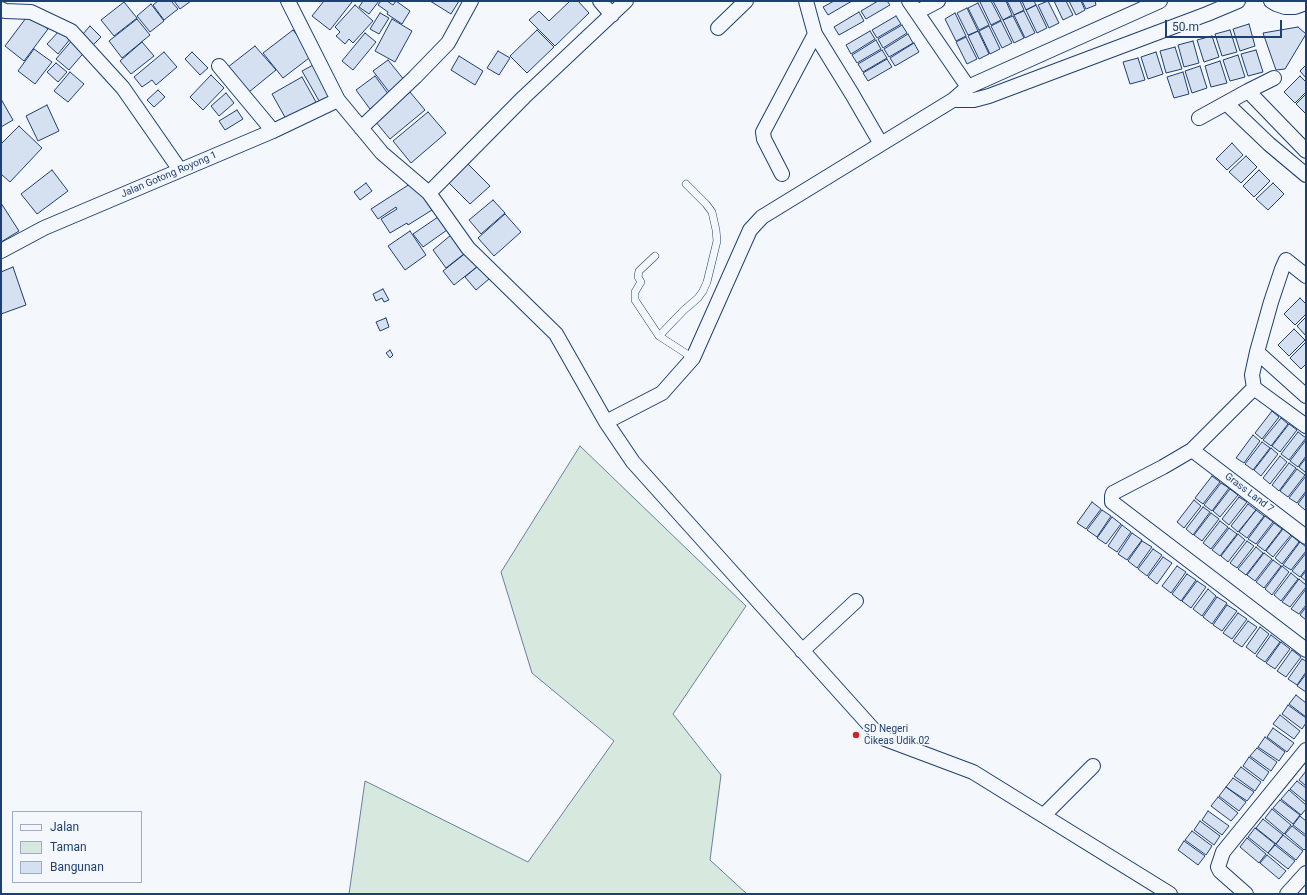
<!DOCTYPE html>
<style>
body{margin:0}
#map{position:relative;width:1307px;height:895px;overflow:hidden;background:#f4f7fb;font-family:Roboto,sans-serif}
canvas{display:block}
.frame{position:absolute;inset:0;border:2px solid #1d3f73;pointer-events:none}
.legend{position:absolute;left:12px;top:811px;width:130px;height:72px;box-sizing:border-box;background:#f4f7fb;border:1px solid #9eadc5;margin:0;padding:5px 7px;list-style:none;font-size:12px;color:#1d3f73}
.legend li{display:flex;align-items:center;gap:8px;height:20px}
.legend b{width:20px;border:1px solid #9eadc5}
.scale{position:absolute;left:1165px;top:20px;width:117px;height:18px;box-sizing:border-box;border:2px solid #1d3f73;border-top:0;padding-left:5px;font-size:12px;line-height:14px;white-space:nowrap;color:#1d3f73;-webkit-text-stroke:3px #f4f7fb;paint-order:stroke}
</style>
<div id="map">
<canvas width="1307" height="895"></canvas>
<div class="frame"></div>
<ul class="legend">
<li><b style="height:5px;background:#f4f7fb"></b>Jalan</li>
<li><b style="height:11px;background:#d7e8df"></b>Taman</li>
<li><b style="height:11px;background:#d5e0f0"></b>Bangunan</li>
</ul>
<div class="scale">50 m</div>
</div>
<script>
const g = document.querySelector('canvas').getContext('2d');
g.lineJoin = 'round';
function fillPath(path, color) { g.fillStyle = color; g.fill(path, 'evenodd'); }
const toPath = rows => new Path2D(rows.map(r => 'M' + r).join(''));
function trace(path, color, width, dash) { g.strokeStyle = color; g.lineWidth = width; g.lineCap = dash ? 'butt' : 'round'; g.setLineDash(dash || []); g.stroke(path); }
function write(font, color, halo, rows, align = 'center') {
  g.font = font + ' Roboto,sans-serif'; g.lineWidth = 3; g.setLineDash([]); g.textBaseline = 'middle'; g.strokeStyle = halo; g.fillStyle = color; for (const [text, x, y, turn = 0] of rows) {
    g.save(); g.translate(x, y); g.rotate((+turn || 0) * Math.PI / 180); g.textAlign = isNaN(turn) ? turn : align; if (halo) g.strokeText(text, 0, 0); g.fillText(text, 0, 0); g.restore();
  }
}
const green = toPath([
 [580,446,746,606,673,714,721,775,710,860,747,894,349,894,365,781,528,862,614,741,532,673,501,572,580,446]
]);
const building = toPath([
 [158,1,171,1,178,9,164,20,153,5,158,1],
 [174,1,191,1,180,9,174,1],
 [324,1,350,1,352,2,330,30,312,16,324,1],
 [363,1,379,1,369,14,359,7,363,1],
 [381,1,387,1,393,5,396,1,410,11,402,24,387,14,388,12,378,5,381,1],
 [430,1,459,1,451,14,430,1],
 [570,1,578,1,589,13,555,46,529,20,539,11,549,21,570,1],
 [834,1,852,1,828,15,823,7,834,1],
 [878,1,887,1,890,5,866,19,861,11,878,1],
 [983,1,991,1,1001,20,991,25,980,2,983,1],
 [993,1,1006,1,1012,15,1003,20,993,1],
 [1007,1,1020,1,1024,10,1014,15,1007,1],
 [1022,1,1034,1,1036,5,1026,10,1022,1],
 [1048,1,1059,23,1049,28,1038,5,1048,1],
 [1054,1,1066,1,1073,15,1063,20,1054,1],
 [1069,1,1081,1,1085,10,1076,15,1069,1],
 [1082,1,1095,1,1096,5,1086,9,1082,1],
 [124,2,137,18,114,36,101,20,124,2],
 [978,3,989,25,979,30,968,8,978,3],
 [151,4,164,21,150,32,137,16,151,4],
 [355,5,373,21,353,43,349,39,345,44,336,36,340,32,335,27,355,5],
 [1036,5,1047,28,1037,33,1026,10,1036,5],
 [967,8,978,31,968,35,957,13,967,8],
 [1024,11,1035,33,1025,38,1014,15,1024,11],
 [859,12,864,21,839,35,834,27,859,12],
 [380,13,389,18,379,34,370,29,380,13],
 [955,13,966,36,956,41,945,19,955,13],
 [29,14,48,29,24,61,5,46,29,14],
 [896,16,901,24,877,38,872,30,896,16],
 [1013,16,1024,38,1014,43,1003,20,1013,16],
 [137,19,150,35,122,58,109,41,137,19],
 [392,19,412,31,395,62,375,51,392,19],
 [1001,21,1012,43,1002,48,991,26,1001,21],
 [1249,24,1255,46,1240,51,1233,29,1249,24],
 [902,25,907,33,883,48,878,39,902,25],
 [90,26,101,37,93,45,82,35,90,26],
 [989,26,1000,49,990,54,979,31,989,26],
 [1298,27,1306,34,1285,69,1276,70,1263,33,1298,27],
 [61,29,71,38,58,54,47,44,61,29],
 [293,30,313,55,283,78,263,53,293,30],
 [537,30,554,47,527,73,510,56,537,30],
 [1230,30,1237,52,1222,56,1215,34,1230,30],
 [870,31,875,39,851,54,846,45,870,31],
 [978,31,989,54,979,59,968,36,978,31],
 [365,33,376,42,353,70,342,61,365,33],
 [908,34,913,43,889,57,884,49,908,34],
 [1212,36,1219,57,1204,62,1197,40,1212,36],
 [966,37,977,59,967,64,956,42,966,37],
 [74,38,87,49,69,70,56,59,74,38],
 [876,40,881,49,857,63,852,55,876,40],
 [1193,41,1199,63,1184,67,1178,45,1193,41],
 [142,42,154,56,131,74,120,61,142,42],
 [914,43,919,52,895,66,890,58,914,43],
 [255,46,276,70,249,92,228,67,255,46],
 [1175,47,1182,69,1166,73,1160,51,1175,47],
 [34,49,52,62,35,84,18,71,34,49],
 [882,50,887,58,863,72,858,64,882,50],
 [1256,50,1263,72,1248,76,1241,54,1256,50],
 [498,51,510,58,499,75,487,68,498,51],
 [164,52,177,67,156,85,152,80,142,87,134,77,164,52],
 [192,52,208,68,200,75,185,59,192,52],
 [1156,52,1163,74,1148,79,1141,57,1156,52],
 [1238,55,1245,77,1230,81,1223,60,1238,55],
 [459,56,483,71,475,85,451,70,459,56],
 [1138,58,1145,80,1130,84,1123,62,1138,58],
 [887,59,892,67,868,81,863,73,887,59],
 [388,60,405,81,390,93,373,71,388,60],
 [1220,61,1227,83,1211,87,1205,66,1220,61],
 [56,63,67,72,58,82,47,72,56,63],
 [315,64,335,99,322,106,302,71,315,64],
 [1306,65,1306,78,1300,71,1306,65],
 [1200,66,1207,88,1192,93,1185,71,1200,66],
 [70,72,84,84,68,102,54,91,70,72],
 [1183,72,1189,94,1174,98,1167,77,1183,72],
 [211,75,224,88,203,110,190,97,211,75],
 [375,76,389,95,370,109,356,90,375,76],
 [1300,76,1306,82,1306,92,1295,103,1284,92,1300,76],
 [302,77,316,102,286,119,272,94,302,77],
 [158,90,165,97,154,107,147,100,158,90],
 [410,92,425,110,390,139,375,121,410,92],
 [226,93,234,103,219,116,211,106,226,93],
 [1306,94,1306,114,1296,104,1306,94],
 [1,99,13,120,1,127,1,99],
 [47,105,59,131,38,141,26,116,47,105],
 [237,110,243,119,225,130,219,121,237,110],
 [428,112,446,133,411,163,393,141,428,112],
 [19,126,42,148,10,182,1,174,1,144,19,126],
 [1232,143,1243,155,1227,170,1216,159,1232,143],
 [1246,156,1257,167,1241,183,1229,172,1246,156],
 [468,164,490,186,470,204,449,183,468,164],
 [52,170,68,191,37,214,21,194,52,170],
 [1259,170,1270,181,1254,197,1243,186,1259,170],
 [413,182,432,210,408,225,407,223,390,233,381,219,397,209,396,207,378,219,371,209,413,182],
 [366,183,372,191,360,200,354,192,366,183],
 [1273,183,1284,194,1268,210,1256,199,1273,183],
 [493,200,505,213,481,234,469,220,493,200],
 [1,203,19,231,1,242,1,203],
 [505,214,521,232,494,256,478,238,505,214],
 [438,217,447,230,423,247,413,234,438,217],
 [410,231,426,255,405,270,388,246,410,231],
 [451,235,465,253,446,268,433,250,451,235],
 [467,252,478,266,454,285,443,271,467,252],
 [478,266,489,279,476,290,465,277,478,266],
 [13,267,26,305,1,314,1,272,13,267],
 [383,289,389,300,384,302,382,298,376,301,373,294,383,289],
 [1300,298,1306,304,1306,314,1295,325,1284,314,1300,298],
 [1306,317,1306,336,1297,326,1306,317],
 [386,318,389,327,380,331,376,322,386,318],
 [1294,329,1305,340,1289,356,1278,345,1294,329],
 [1306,342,1306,364,1301,369,1290,358,1306,342],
 [390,350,393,355,390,358,386,353,390,350],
 [1272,411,1279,417,1262,439,1255,433,1272,411],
 [1281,418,1288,424,1271,446,1263,440,1281,418],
 [1289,424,1297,430,1280,452,1272,446,1289,424],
 [1298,432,1306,438,1289,460,1281,454,1298,432],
 [1253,435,1260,441,1244,463,1236,458,1253,435],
 [1306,440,1306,456,1298,467,1290,461,1306,440],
 [1262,442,1270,448,1253,470,1245,464,1262,442],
 [1271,448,1278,454,1261,476,1254,470,1271,448],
 [1280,456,1287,462,1270,484,1263,478,1280,456],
 [1306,458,1306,473,1299,467,1306,458],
 [1289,463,1296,468,1279,491,1272,485,1289,463],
 [1297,469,1305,475,1288,497,1280,491,1297,469],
 [1212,476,1220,482,1203,504,1195,498,1212,476],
 [1306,476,1306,491,1297,503,1289,498,1306,476],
 [1221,483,1229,488,1212,511,1204,505,1221,483],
 [1230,489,1238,495,1220,517,1213,511,1230,489],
 [1306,493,1306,509,1305,510,1298,504,1306,493],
 [1239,497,1247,502,1229,525,1222,519,1239,497],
 [1194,500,1201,506,1184,528,1177,522,1194,500],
 [1092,502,1101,509,1086,529,1077,523,1092,502],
 [1248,504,1256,510,1238,532,1231,526,1248,504],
 [1203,507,1210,512,1193,535,1186,529,1203,507],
 [1102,510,1111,516,1097,537,1087,530,1102,510],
 [1256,510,1264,516,1247,538,1239,532,1256,510],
 [1211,513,1219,519,1202,541,1194,535,1211,513],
 [1265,516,1273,522,1256,544,1248,539,1265,516],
 [1112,517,1121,524,1106,544,1097,538,1112,517],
 [1220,521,1228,527,1211,549,1203,543,1220,521],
 [1274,523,1282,529,1265,551,1257,545,1274,523],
 [1122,525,1131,532,1117,552,1108,546,1122,525],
 [1229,528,1237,534,1220,556,1212,550,1229,528],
 [1283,529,1291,535,1273,557,1266,551,1283,529],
 [1132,533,1142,540,1127,560,1118,554,1132,533],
 [1238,534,1245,540,1228,562,1221,556,1238,534],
 [1292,536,1299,542,1282,564,1275,558,1292,536],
 [1142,541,1152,547,1137,568,1128,561,1142,541],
 [1247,541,1254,546,1237,568,1230,563,1247,541],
 [1300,542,1306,547,1306,551,1291,570,1283,565,1300,542],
 [1256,547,1263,553,1246,575,1238,569,1256,547],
 [1153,549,1162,555,1147,576,1138,569,1153,549],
 [1264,553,1272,559,1255,581,1247,575,1264,553],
 [1306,553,1306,569,1300,577,1292,571,1306,553],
 [1163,557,1172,563,1157,584,1148,577,1163,557],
 [1273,560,1281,566,1264,588,1256,582,1273,560],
 [1177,566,1186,572,1171,593,1162,586,1177,566],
 [1282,566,1289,572,1272,595,1265,589,1282,566],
 [1306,571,1306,581,1301,577,1306,571],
 [1291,573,1298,579,1281,601,1274,595,1291,573],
 [1187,574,1196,580,1181,601,1172,594,1187,574],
 [1299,579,1306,585,1306,587,1290,607,1282,602,1299,579],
 [1197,581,1206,587,1191,608,1182,601,1197,581],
 [1208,589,1216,596,1202,616,1193,609,1208,589],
 [1306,589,1306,605,1299,614,1291,609,1306,589],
 [1217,597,1227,603,1212,624,1203,617,1217,597],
 [1227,605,1237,611,1222,631,1213,625,1227,605],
 [1306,607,1306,620,1300,615,1306,607],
 [1238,613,1247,619,1232,639,1223,633,1238,613],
 [1248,621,1257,627,1242,647,1233,641,1248,621],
 [1260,627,1269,634,1255,654,1246,647,1260,627],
 [1271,635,1280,642,1265,662,1256,656,1271,635],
 [1281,642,1290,649,1275,669,1266,663,1281,642],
 [1292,650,1301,657,1286,677,1277,671,1292,650],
 [1302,659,1306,661,1306,672,1297,685,1288,679,1302,659],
 [1306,674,1306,692,1297,686,1306,674],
 [1296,695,1306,703,1306,717,1289,704,1296,695],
 [1288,705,1306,718,1306,723,1302,729,1282,714,1288,705],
 [1280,715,1300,731,1294,739,1273,724,1280,715],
 [1273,728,1294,743,1287,752,1267,737,1273,728],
 [1265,737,1285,752,1279,761,1258,747,1265,737],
 [1257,748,1277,762,1271,771,1250,756,1257,748],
 [1249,757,1269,772,1263,781,1243,766,1249,757],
 [1241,767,1261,782,1255,791,1234,776,1241,767],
 [1306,771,1306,786,1299,780,1306,771],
 [1233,778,1254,792,1247,801,1226,787,1233,778],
 [1297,781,1306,788,1306,802,1290,789,1297,781],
 [1226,787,1246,802,1239,811,1219,796,1226,787],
 [1289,790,1306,805,1306,809,1301,815,1281,799,1289,790],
 [1218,797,1238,813,1231,821,1211,806,1218,797],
 [1280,800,1300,815,1293,824,1273,808,1280,800],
 [1272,809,1291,825,1284,834,1265,818,1272,809],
 [1208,811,1229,826,1222,835,1202,820,1208,811],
 [1300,816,1306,821,1306,835,1293,825,1300,816],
 [1263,819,1283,835,1276,844,1256,828,1263,819],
 [1200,821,1220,836,1214,845,1194,830,1200,821],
 [1292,826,1306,837,1306,848,1304,850,1285,834,1292,826],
 [1255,828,1275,844,1268,853,1248,837,1255,828],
 [1192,831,1212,846,1206,855,1185,840,1192,831],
 [1283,835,1303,851,1296,860,1276,844,1283,835],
 [1247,838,1266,854,1259,863,1240,847,1247,838],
 [1184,841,1205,856,1198,865,1178,850,1184,841],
 [1275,845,1295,861,1288,869,1268,853,1275,845],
 [1267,855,1286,871,1279,879,1260,863,1267,855]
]);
const service = toPath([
 [655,256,639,271,638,277,641,282,635,292,635,300,659,336,693,358],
 [659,336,684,310,698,298,703,291,707,282,717,241,716,230,712,212,706,204,686,184]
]);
const minor = toPath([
 [288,1,338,100,382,153,429,193,468,248,556,334,606,422,633,462,872,728,885,739,973,772,1170,894],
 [600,1,612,15],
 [806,1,815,34,852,94,881,144],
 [909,1,968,87],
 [1271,1,1276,4,1285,7,1295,7,1306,3],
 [1,9,5,11,31,12,71,31,123,88,180,170],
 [917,12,938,1],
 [718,28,746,1],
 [219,66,273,131],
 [1248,91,1306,151],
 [953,100,974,100,989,96,1207,14,1238,1],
 [1226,103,1269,144,1306,175],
 [1199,118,1248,91,1274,78],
 [361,128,415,77,448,43,471,1],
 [782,174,764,139,763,132,815,34],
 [429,193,524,97,626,1],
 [1,251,44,228,273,131,338,100],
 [1257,352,1271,302,1282,269,1286,260,1306,276],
 [1254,388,1192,450,1163,467,1113,493,1112,496,1112,502,1306,650],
 [1306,396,1257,352,1252,375,1254,388,1306,426],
 [606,422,662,393,693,358,750,230,762,217,953,100,968,87,1160,1],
 [1192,450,1306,537],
 [802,651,856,601],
 [1044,815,1093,766],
 [1246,894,1220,871,1218,867,1223,852,1306,750],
 [1287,894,1306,873]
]);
const markers = [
 [856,735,4,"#c62828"]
];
const streetNames = [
 ["Jalan Gotong Royong 1",169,175,-23],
 ["Grass Land 7",1249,493,37]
];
const poiNames = [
 ["SD Negeri",864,729],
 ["Cikeas Udik 02",864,741]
];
fillPath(green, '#d7e8df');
trace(green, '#687fa3', 1);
fillPath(building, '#d5e0f0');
trace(building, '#1d3f73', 1);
trace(service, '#1d3f73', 8);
trace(minor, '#1d3f73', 16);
trace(service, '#f4f7fb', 7);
trace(minor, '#f4f7fb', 14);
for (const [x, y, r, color] of markers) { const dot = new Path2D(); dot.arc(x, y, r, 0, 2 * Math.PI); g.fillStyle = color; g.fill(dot); trace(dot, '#f4f7fb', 1.5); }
write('10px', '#1d3f73', '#f4f7fb', streetNames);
write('10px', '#1d3f73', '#f4f7fb', poiNames, 'left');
</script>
